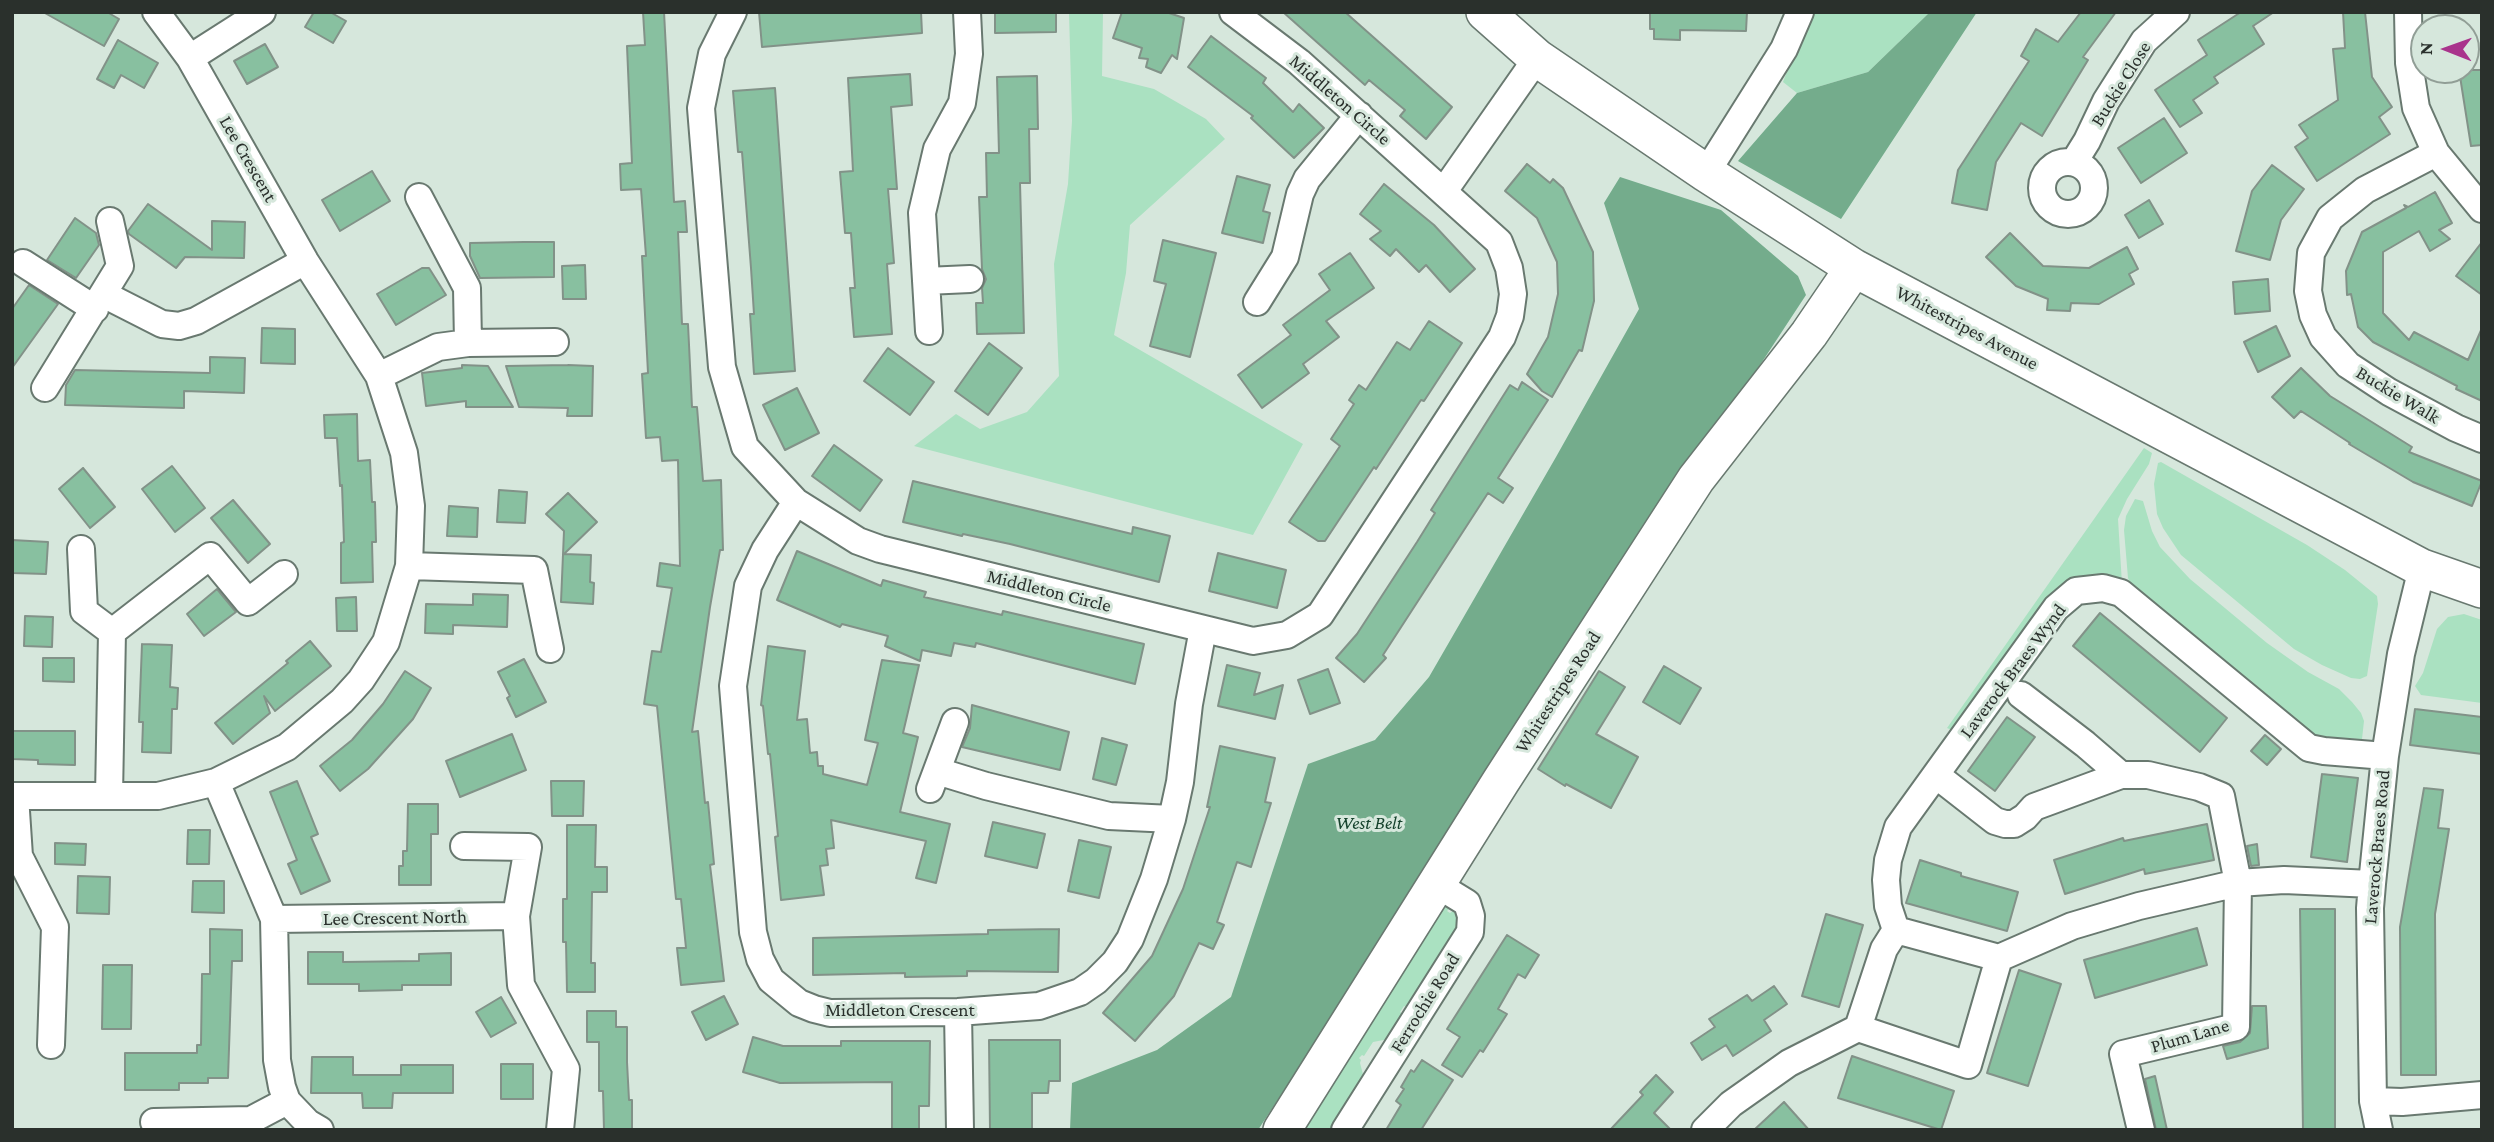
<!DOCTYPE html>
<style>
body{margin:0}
#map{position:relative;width:2494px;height:1142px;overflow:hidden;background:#d6e7dc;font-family:"Crimson Pro",serif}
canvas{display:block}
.frame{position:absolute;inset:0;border:14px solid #2a302c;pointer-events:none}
.north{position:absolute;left:2410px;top:14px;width:70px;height:70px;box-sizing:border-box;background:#d6e7dc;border:2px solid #919e96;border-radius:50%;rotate:271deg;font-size:19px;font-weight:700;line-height:28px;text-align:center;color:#2a302c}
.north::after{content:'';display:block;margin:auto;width:24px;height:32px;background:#a9348c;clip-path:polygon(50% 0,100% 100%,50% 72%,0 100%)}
</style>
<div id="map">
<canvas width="2494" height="1142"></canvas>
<div class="frame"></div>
<div class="north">N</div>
</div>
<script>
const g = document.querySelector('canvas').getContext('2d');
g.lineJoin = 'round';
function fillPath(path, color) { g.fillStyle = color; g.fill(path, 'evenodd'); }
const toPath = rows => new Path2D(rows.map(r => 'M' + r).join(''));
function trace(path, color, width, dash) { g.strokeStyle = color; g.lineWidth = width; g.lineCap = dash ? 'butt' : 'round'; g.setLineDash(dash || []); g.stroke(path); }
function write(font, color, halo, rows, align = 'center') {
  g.font = font + ' "Crimson Pro",serif'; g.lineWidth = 6; g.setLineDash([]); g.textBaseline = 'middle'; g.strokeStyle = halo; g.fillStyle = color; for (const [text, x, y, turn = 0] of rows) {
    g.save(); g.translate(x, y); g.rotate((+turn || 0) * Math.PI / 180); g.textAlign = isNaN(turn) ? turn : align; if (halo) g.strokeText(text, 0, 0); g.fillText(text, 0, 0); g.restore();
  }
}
const green = toPath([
 [1069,12,1103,12,1102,76,1154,89,1206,119,1225,139,1130,225,1126,273,1114,335,1303,444,1253,535,914,446,956,414,980,429,1027,412,1059,376,1054,264,1068,184,1072,121],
 [1809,12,1930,12,1868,72,1797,93,1783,82],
 [2144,448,2152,453,2149,464,2127,499,2118,519,2122,584,2095,575,2094,580,1954,731,1947,728],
 [2161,462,2307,545,2345,570,2377,596,2378,604,2367,676,2360,679,2351,678,2322,665,2294,649,2181,555,2163,528,2157,514,2154,484,2158,463],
 [2135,499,2143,501,2152,531,2160,547,2190,579,2267,643,2308,672,2339,689,2352,702,2361,713,2364,721,2362,739,2317,738,2132,588,2128,578,2124,530,2126,516],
 [2464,614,2482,620,2482,703,2421,695,2415,686,2423,673,2437,629,2448,617],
 [1441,903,1451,907,1447,911,1450,913,1454,910,1456,913,1458,924,1455,938,1411,1010,1404,1006,1400,1012,1407,1017,1394,1038,1373,1042,1364,1056,1362,1055,1359,1058,1361,1060,1360,1063,1365,1082,1336,1130,1292,1130]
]);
const forest = toPath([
 [1930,12,1977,12,1841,219,1738,161,1797,93,1868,72],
 [1620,177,1721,210,1798,276,1806,295,1258,1130,1070,1130,1072,1083,1157,1050,1231,997,1308,764,1375,740,1429,677,1556,457,1639,309,1604,203]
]);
const building = toPath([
 [43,12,107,12,119,19,104,46,43,12],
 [314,12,330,12,346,21,333,43,305,27,314,12],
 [643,12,664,12,674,202,685,201,687,232,678,232,682,324,688,324,692,407,697,407,703,481,721,480,723,550,720,550,710,607,692,732,698,731,705,803,708,802,714,864,710,865,724,981,681,985,677,948,686,948,681,899,676,899,657,706,644,704,652,651,661,652,672,588,657,586,660,563,680,566,678,460,662,461,660,437,646,438,642,374,648,373,642,256,646,256,641,189,621,190,620,164,632,163,627,46,645,45,643,12],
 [759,12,921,12,922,33,762,47,759,12],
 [995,12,1056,12,1056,32,995,33,995,12],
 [1122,12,1166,12,1184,18,1177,59,1172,55,1161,73,1146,67,1148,59,1139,58,1142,48,1113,38,1122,12],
 [1283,12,1345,12,1452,107,1426,139,1400,116,1405,110,1369,80,1365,85,1283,12],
 [1650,12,1747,12,1746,31,1680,30,1680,40,1654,39,1654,29,1650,29,1650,12],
 [2081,12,2116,12,2083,57,2088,60,2042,136,2021,123,1996,162,1987,210,1952,203,1958,170,2029,61,2021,56,2036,29,2058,42,2081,12],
 [2241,12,2274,12,2253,26,2264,44,2214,77,2218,83,2193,100,2202,113,2180,127,2155,90,2207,55,2198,40,2241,12],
 [2343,12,2365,12,2372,77,2392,107,2379,117,2390,134,2317,181,2295,147,2308,138,2299,125,2338,100,2333,49,2345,48,2343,12],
 [1211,36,1266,78,1263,83,1293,112,1299,104,1324,128,1294,158,1251,118,1253,116,1188,67,1211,36],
 [118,40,158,63,144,88,121,75,114,88,97,79,118,40],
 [265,44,278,67,247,84,234,61,265,44],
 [2459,70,2482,70,2482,145,2471,146,2459,70],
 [910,74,912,105,891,107,897,189,888,189,894,263,887,264,892,334,854,337,850,288,855,288,851,233,845,233,840,172,853,171,848,78,910,74],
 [1037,76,1038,129,1029,129,1030,183,1020,183,1024,333,977,334,976,303,983,303,982,288,986,279,982,269,979,197,987,197,986,153,999,153,997,77,1037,76],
 [775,88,795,371,754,374,750,314,754,314,751,268,742,152,738,152,733,91,775,88],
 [2164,118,2187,153,2141,183,2118,148,2164,118],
 [1527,164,1550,183,1553,179,1563,188,1593,252,1594,301,1582,351,1579,350,1552,397,1542,391,1527,374,1548,337,1558,294,1557,262,1537,218,1505,191,1527,164],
 [2272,165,2304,189,2281,220,2270,260,2236,251,2252,191,2272,165],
 [372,171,390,201,340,231,322,200,372,171],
 [1237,176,1270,185,1263,211,1270,213,1263,243,1222,233,1237,176],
 [1384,184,1434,225,1475,269,1450,292,1426,265,1419,272,1396,249,1390,256,1370,239,1381,231,1360,214,1384,184],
 [2435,192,2452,223,2439,230,2450,239,2430,251,2419,231,2383,252,2383,313,2409,340,2414,332,2468,360,2482,328,2482,401,2456,389,2457,386,2373,342,2358,327,2351,294,2347,295,2346,271,2362,232,2406,208,2404,205,2408,207,2435,192],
 [2149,200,2163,224,2139,238,2125,215,2149,200],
 [148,204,212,250,212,221,245,222,244,258,185,257,176,268,129,234,128,231,148,204],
 [75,218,96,233,99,245,76,278,47,260,75,218],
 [2010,233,2043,266,2089,268,2127,247,2138,269,2129,274,2134,284,2099,304,2071,303,2070,311,2047,310,2048,299,2016,286,1986,257,2010,233],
 [1163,240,1216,253,1190,357,1150,346,1166,284,1154,281,1163,240],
 [524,242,554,242,554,277,480,278,470,256,470,243,524,242],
 [2482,242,2482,295,2456,276,2482,242],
 [1350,253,1374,288,1326,321,1339,337,1303,364,1309,373,1262,408,1238,375,1291,335,1283,325,1330,290,1319,274,1350,253],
 [585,265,586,299,563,299,562,266,585,265],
 [422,268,429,268,446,295,396,325,377,294,422,268],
 [2268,279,2270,311,2235,314,2233,282,2268,279],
 [29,285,58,304,12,368,12,309,29,285],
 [1429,321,1462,343,1424,401,1421,400,1376,469,1374,467,1325,541,1318,541,1289,522,1340,446,1331,439,1354,404,1349,400,1359,385,1366,390,1397,342,1410,350,1429,321],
 [2276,326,2290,356,2258,372,2244,342,2276,326],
 [262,328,295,329,295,364,261,363,262,328],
 [989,343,1022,368,988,415,955,391,989,343],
 [888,348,934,382,910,415,864,381,888,348],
 [210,357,245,358,244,393,184,391,184,408,65,405,66,385,75,370,210,373,210,357],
 [462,365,488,366,513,407,466,407,466,401,426,406,422,373,462,368,462,365],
 [568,365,593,366,592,416,567,416,568,408,519,407,506,366,568,365],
 [2301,368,2330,396,2412,447,2409,452,2482,481,2472,506,2413,482,2349,444,2350,443,2301,411,2294,418,2272,397,2301,368],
 [1522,382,1548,400,1498,478,1513,488,1503,503,1488,493,1383,655,1386,658,1364,682,1336,658,1357,634,1417,542,1435,513,1431,510,1510,385,1518,390,1522,382],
 [797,388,819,433,785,450,763,405,797,388],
 [357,414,358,461,370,460,372,502,375,502,376,542,372,542,373,582,341,583,341,543,344,542,342,485,340,486,337,438,325,438,324,415,357,414],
 [834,445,882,480,860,511,812,476,834,445],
 [172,466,205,508,175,532,142,489,172,466],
 [83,468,115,507,90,528,59,489,83,468],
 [913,481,1132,534,1133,527,1170,536,1159,582,1010,544,963,534,962,536,903,522,913,481],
 [499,490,527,492,525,523,497,522,499,490],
 [568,493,597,522,564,554,591,555,590,582,594,583,593,604,561,602,564,531,546,514,568,493],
 [233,500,270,544,248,563,211,518,233,500],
 [449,506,478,508,477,537,447,536,449,506],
 [12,540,48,542,46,574,12,573,12,540],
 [797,551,881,586,883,580,926,592,924,597,1002,615,1003,611,1144,644,1135,684,976,643,975,647,954,643,951,656,922,650,920,661,885,646,888,636,842,624,840,627,777,600,797,551],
 [1218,553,1286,570,1277,608,1209,591,1218,553],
 [217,589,236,612,204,636,187,614,217,589],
 [473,594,508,595,507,627,453,625,453,634,425,633,426,604,473,605,473,594],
 [356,597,357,631,337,631,336,598,356,597],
 [2100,613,2227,718,2200,752,2073,646,2100,613],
 [25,616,53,617,52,647,24,646,25,616],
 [310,641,331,666,275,711,264,696,270,713,233,744,215,723,288,663,286,661,310,641],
 [142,644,172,645,170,687,178,688,177,709,172,709,171,753,142,752,143,722,139,722,142,644],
 [768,646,805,651,797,720,807,719,810,753,817,752,818,766,823,766,823,774,867,785,878,743,865,740,882,660,919,665,903,733,918,737,900,812,950,824,936,883,916,878,926,841,831,820,834,848,826,849,828,865,820,866,824,895,781,900,775,837,778,836,770,754,768,754,763,706,761,705,768,646],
 [43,658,74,658,74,682,43,681,43,658],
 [524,659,546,702,516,717,507,698,510,696,498,672,524,659],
 [1227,665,1260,673,1254,695,1283,685,1275,719,1218,706,1227,665],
 [1664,666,1701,688,1680,724,1643,702,1664,666],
 [1328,669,1340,703,1310,714,1298,680,1328,669],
 [405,671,431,688,413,719,368,769,340,791,320,766,352,740,383,704,405,671],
 [1599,671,1625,687,1596,734,1638,757,1611,808,1566,784,1565,786,1538,769,1599,671],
 [972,705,1069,732,1060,770,962,747,970,728,972,705],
 [2415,709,2482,717,2482,754,2410,745,2415,709],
 [2007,717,2035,737,1995,791,1968,771,2007,717],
 [12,731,75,731,75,765,38,764,38,760,12,759,12,731],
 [512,734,526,770,460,797,446,761,512,734],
 [2265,735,2281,749,2267,765,2251,751,2265,735],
 [1102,738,1127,745,1116,785,1093,779,1102,738],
 [1220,746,1275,758,1265,802,1271,803,1251,867,1237,862,1217,922,1224,925,1213,949,1199,943,1174,996,1135,1041,1103,1013,1152,956,1183,889,1210,807,1207,807,1220,746],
 [2322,774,2358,778,2347,862,2311,857,2322,774],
 [297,781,318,834,311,837,330,881,301,894,288,864,297,860,270,792,297,781],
 [551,781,584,781,583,816,552,816,551,781],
 [2424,788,2443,790,2438,828,2449,829,2435,914,2436,1075,2401,1075,2400,927,2424,788],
 [408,804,438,804,438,834,431,834,431,885,399,885,399,866,403,866,403,851,407,851,408,804],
 [993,822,1045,834,1037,868,985,856,993,822],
 [2207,824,2214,860,2145,874,2144,869,2065,894,2054,860,2123,838,2124,841,2207,824],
 [567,825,596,825,595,867,607,867,607,892,592,892,591,963,595,963,595,992,567,992,566,942,563,942,563,899,567,899,567,825],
 [188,830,210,830,209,864,187,864,188,830],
 [1079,840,1111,847,1099,898,1068,891,1079,840],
 [55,843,86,844,85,865,55,864,55,843],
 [2257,844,2259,865,2251,866,2247,846,2257,844],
 [1920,860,1961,873,1961,876,2018,892,2007,931,1906,903,1920,860],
 [78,876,110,877,109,914,77,913,78,876],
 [193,881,224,881,224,913,192,912,193,881],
 [2300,909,2335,909,2335,1130,2303,1130,2300,909],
 [1826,914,1863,925,1839,1007,1802,996,1826,914],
 [2197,928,2207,965,2095,998,2084,960,2197,928],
 [210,929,242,930,242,961,232,961,228,1078,208,1078,208,1083,179,1083,179,1090,125,1090,125,1053,197,1053,197,1045,201,1045,202,974,210,974,210,929],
 [1059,929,1058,972,967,971,967,976,905,977,905,973,813,975,813,938,988,934,988,930,1059,929],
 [1507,935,1539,955,1525,978,1518,974,1498,1009,1507,1014,1483,1052,1480,1050,1462,1077,1442,1065,1460,1037,1447,1029,1507,935],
 [308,952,343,952,343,962,419,961,419,954,451,953,451,985,402,985,402,990,359,991,359,984,308,984,308,952],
 [103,965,132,965,131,1029,102,1029,103,965],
 [2019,970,2061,984,2028,1086,1987,1073,2019,970],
 [1774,986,1787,1004,1764,1020,1771,1031,1733,1056,1726,1045,1702,1060,1691,1043,1715,1027,1709,1019,1747,995,1752,1001,1774,986],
 [724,996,738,1024,706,1040,692,1012,724,996],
 [501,997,516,1023,491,1037,476,1012,501,997],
 [2252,1006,2266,1006,2268,1048,2227,1059,2223,1046,2240,1042,2250,1033,2252,1006],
 [587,1011,616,1011,616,1027,627,1027,627,1062,629,1100,632,1100,632,1130,604,1130,603,1091,599,1091,599,1042,587,1042,587,1011],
 [753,1037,783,1046,841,1046,841,1041,930,1041,929,1106,919,1106,919,1130,892,1130,892,1082,780,1083,743,1072,753,1037],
 [989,1040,1060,1040,1060,1081,1049,1081,1048,1093,1032,1093,1032,1130,990,1130,989,1040],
 [1852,1056,1954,1091,1941,1130,1838,1098,1852,1056],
 [312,1057,353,1057,353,1075,401,1075,401,1065,453,1065,453,1093,393,1093,392,1108,363,1108,362,1093,311,1093,312,1057],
 [1422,1060,1453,1080,1421,1130,1386,1130,1401,1105,1396,1101,1404,1089,1401,1087,1411,1070,1414,1072,1422,1060],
 [501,1064,533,1064,533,1099,501,1099,501,1064],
 [1656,1075,1673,1092,1654,1113,1671,1130,1610,1130,1643,1095,1640,1092,1656,1075],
 [2155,1076,2167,1130,2156,1130,2145,1079,2155,1076],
 [1784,1102,1809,1130,1754,1130,1784,1102]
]);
const street = toPath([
 [733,12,712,54,701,108,722,367,745,447,796,502,858,541,880,549,1253,641,1287,635,1320,615,1502,337,1510,316,1513,294,1509,268,1499,242,1299,62,1233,12],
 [2408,12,2409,63,2416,108,2436,153,2482,209],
 [190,58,262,12],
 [2436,153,2365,190,2330,218,2311,253,2308,291,2313,315,2323,337,2348,365,2389,392,2456,428,2482,439],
 '2042 188a26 26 0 1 1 52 0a26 26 0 1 1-52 0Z',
 [2074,162,2087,141,2106,101,2144,41,2176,12],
 [1706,173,1784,49,1800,12],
 [1444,191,1537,58],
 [419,197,467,288,468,343],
 [23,263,95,309],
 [926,281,970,279],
 [103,294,162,324,179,326,196,321,305,261],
 [1257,302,1285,257,1300,194,1307,179,1359,115],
 [929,331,922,213,937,149,962,103,969,54,967,12],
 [379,376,438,347,468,343,555,342],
 [45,388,120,266,110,221],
 [796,502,765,550,748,586,733,686,753,932,760,959,771,980,799,1003,814,1009,830,1013,958,1012,1039,1006,1080,992,1096,981,1115,962,1130,939,1154,879,1172,819,1180,782,1189,704,1203,629],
 [81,549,84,611,112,632],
 [409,566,534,570,550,649],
 [2021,695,2085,744,2121,775],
 [937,771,986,786,1109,816,1172,819],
 [1936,775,1995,821,2005,824,2014,824,2025,817,2034,807,2121,775,2148,775,2199,787,2221,796,2238,883,2236,1027,2123,1054,2141,1130],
 [216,782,274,919,277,1060,282,1087,287,1101,308,1123,320,1130],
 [930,789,955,722],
 [12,796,158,796,216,782,287,747,342,701,361,680,386,642,409,566,411,506,404,453,379,376,305,261,190,58,156,12],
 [15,796,19,856,55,927,51,1045],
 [109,796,112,632,210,556,248,602,284,574],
 [464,846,528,847,516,916],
 [274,919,516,916,521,985,566,1069,560,1130],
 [1896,930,1888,906,1886,880,1888,860,1898,827,2056,608,2076,591,2103,588,2121,593,2309,748,2324,751,2385,756],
 [1896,930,1999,958,2072,926,2139,906,2238,883,2284,880,2372,884],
 [958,1012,960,1130],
 [1858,1028,1968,1065,1999,958],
 [2373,1101,2402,1102,2482,1095],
 [154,1122,251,1120,287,1101],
 [1345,1130,1470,932,1471,916,1467,903,1436,884],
 [1705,1130,1731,1104,1789,1063,1858,1028,1884,949,1896,930],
 [2379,1130,2373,1101,2370,908,2372,884,2385,756,2401,654,2422,568]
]);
const secondary = toPath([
 [1485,12,1537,58,1706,173,1854,268,2422,568,2482,589],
 [1282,1130,1501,781,1696,479,1809,334,1854,268]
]);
const streetNames = [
 ["Buckie Close",2121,84,-58],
 ["Middleton Circle",1340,100,41],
 ["Lee Crescent",248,159,60],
 ["Whitestripes Avenue",1967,328,28],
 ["Buckie Walk",2398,395,31],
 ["Middleton Circle",1049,591,14],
 ["Laverock Braes Wynd",2013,671,-53],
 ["Whitestripes Road",1558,692,-57],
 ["Laverock Braes Road",2377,847,-85],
 ["Lee Crescent North",395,918,-1],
 ["Ferrochie Road",1425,1003,-58],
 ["Middleton Crescent",900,1010],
 ["Plum Lane",2190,1036,-16]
];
const parkNames = [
 ["West Belt",1369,823]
];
fillPath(green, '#aae1c1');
fillPath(forest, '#74ac8c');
fillPath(building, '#88c0a0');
trace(building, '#829288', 2);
trace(street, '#697970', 30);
trace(secondary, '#697970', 40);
trace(street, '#fff', 26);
trace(secondary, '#fff', 37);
write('19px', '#2a302c', '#d6e7dc', streetNames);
write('italic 19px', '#16432d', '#d6e7dc', parkNames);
</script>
